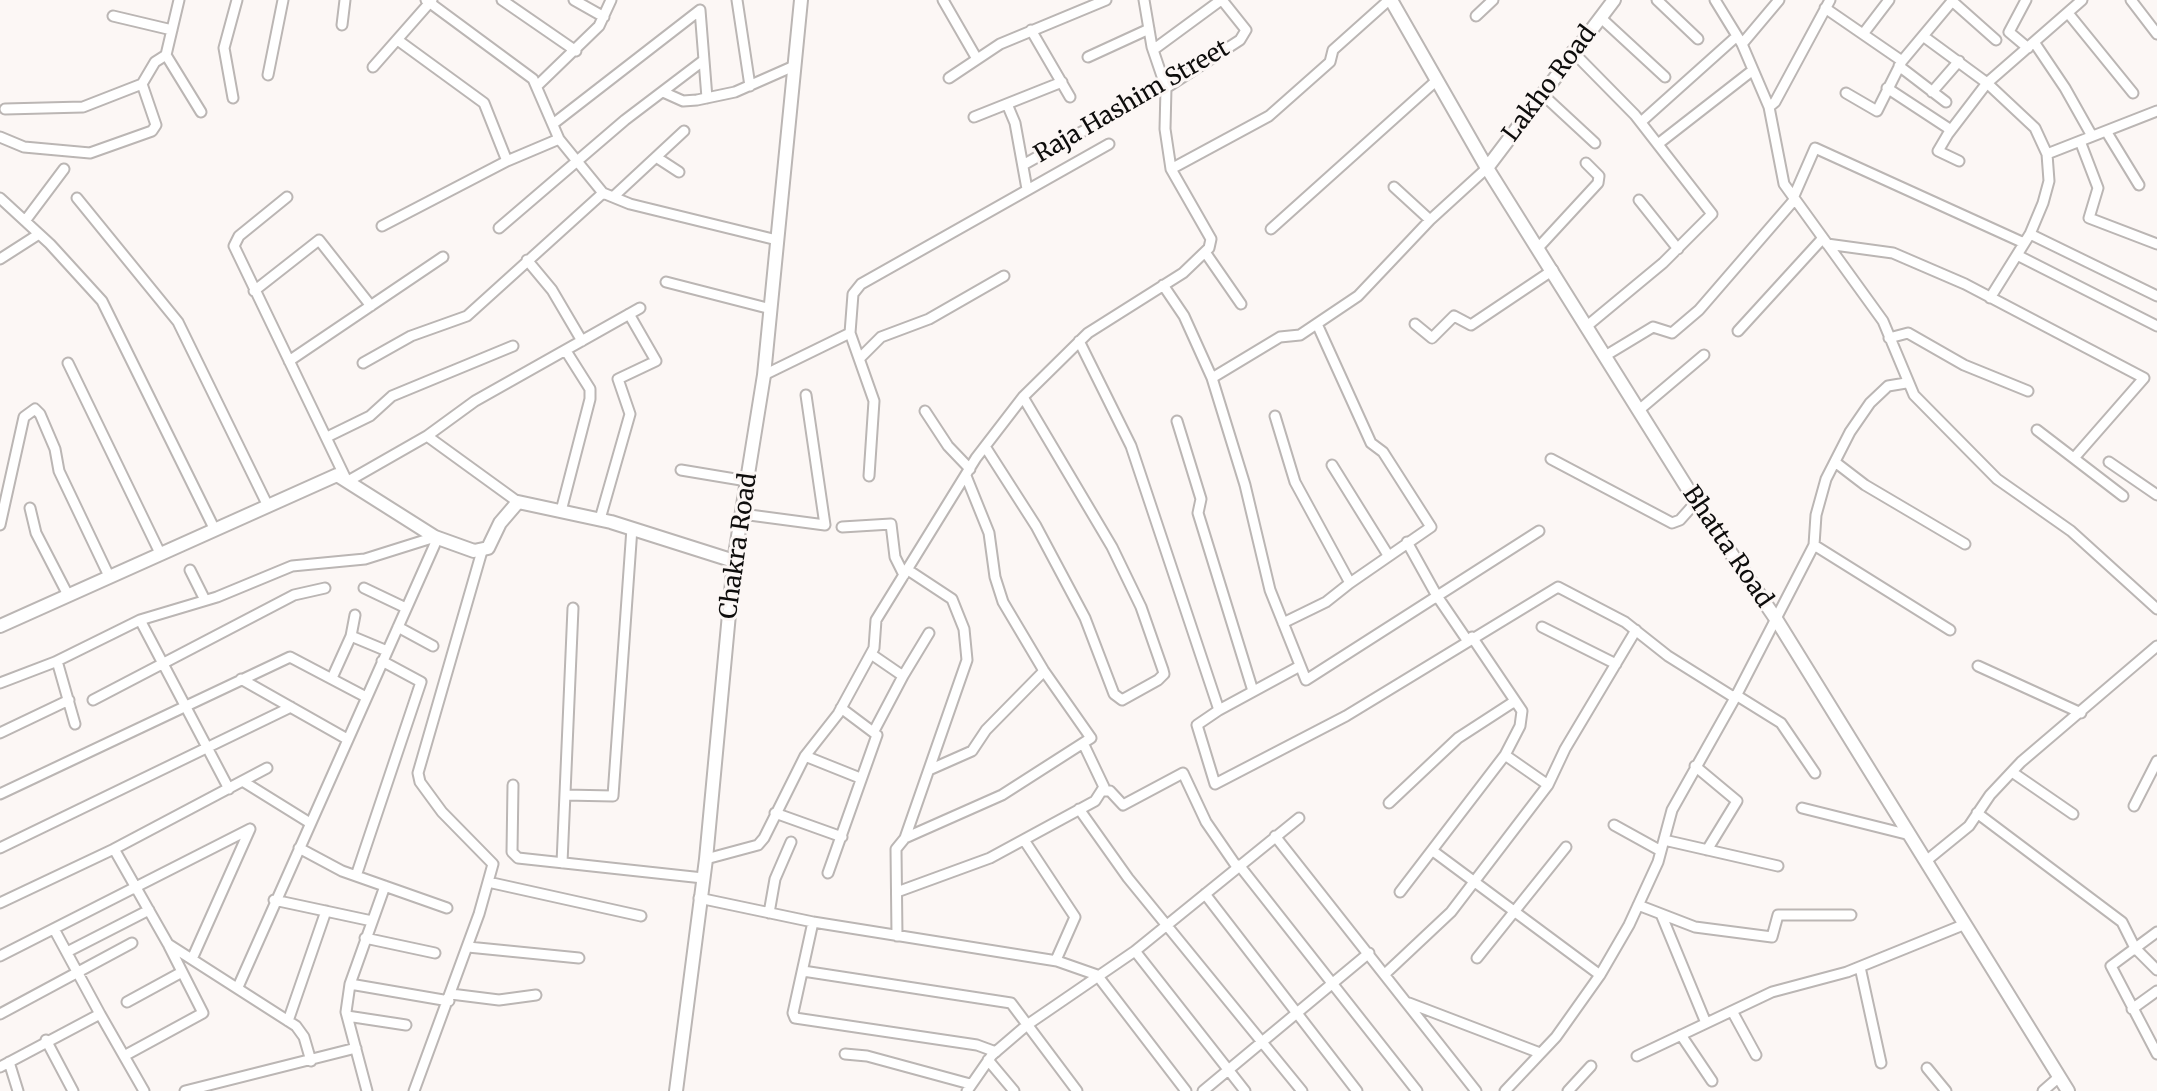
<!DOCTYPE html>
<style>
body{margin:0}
canvas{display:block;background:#fcf7f5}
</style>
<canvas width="2157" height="1091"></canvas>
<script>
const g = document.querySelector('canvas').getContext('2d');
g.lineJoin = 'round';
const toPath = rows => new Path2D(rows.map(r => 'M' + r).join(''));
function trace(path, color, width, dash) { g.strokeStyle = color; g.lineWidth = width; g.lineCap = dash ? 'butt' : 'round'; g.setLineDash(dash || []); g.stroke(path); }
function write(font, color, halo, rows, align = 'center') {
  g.font = font + ' Merriweather,serif'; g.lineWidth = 6; g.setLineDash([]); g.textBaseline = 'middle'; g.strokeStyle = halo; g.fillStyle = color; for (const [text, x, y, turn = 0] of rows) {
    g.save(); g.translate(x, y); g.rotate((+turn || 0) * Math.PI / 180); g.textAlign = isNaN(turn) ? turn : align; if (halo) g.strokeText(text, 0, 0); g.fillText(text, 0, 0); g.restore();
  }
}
const street = toPath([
 [179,0,166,55,201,112],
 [426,0,533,79,559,139,603,193,630,204,777,240],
 [502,0,576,51],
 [574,0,604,17],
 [737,0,750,86],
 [943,0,977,59],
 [1657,0,1698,39],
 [1715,0,1742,44,1769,107,1784,184,1883,321,1914,395,1997,479,2071,531,2157,609],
 [2026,0,2009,32,2028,48],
 [2131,0,2157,34],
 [1952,1,1996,40],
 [1825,8,1902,61],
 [700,10,707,98],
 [2068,13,2133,93],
 [113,16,172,30],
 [1476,16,1493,0],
 [1600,17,1665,77],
 [342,25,345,0],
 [1031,30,1070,97],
 [1863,34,1889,0],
 [1923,36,1987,83,2035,128,2047,154,2049,181,2043,203,2030,234,1990,298],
 [399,41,484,103,507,161],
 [2034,42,2065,88,2092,136],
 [1742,44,1779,0],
 [1153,50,1221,0],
 [1572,51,1635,115,1712,214,1663,263,1587,326],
 [1088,57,1149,29],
 [1899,66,1946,102],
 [373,67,432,0],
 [268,75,283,0],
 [949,78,1000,44,1106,0],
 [538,85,599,26,611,0],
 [1887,88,1951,130],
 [663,92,683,101,697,100,735,92,794,66],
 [1932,92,1959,61],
 [1541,93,1595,143],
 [1846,93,1877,111,1902,61,1953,0],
 [233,98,224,48,237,0],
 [1007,104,1015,123,1027,189],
 [1769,107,1775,102,1830,0],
 [5,109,83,107,142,84,155,62,166,55],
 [974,117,1062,82],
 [1641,122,1737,36],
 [553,124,700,10],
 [2106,131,2139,185],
 [0,137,24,147,90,153,152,131,156,125,142,84],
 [2080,141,2098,188,2089,218,2157,244],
 [1658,144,1753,70],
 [2047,154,2157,111],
 [656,157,679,172],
 [1959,161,1938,151,1948,134,1987,83,2082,0],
 [1023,165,1156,90,1166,88,1240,40,1246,30,1222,0],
 [1171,169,1269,116,1330,62,1333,50,1389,0],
 [1394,187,1430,220],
 [1794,196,1815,148,2024,243],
 [287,197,239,236,234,246,345,477],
 [613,197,684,131],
 [0,198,50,244,102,301,214,528],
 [77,198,178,322,267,504],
 [1639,200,1678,249],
 [25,221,64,169],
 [382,226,507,161,559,139],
 [499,228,625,120,704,60],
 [1271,229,1437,80],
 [2030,234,2157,296],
 [1827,244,1893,253,1965,284,2144,378,2074,458],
 [1538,248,1598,183,1599,176,1586,163],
 [1205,252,1241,304],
 [2017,255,2157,326],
 [0,259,39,234],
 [527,260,552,290,582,341],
 [666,282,771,309],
 [1163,285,1184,316,1212,378,1245,485,1270,590,1306,680,1539,531],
 [254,291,319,240,371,306],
 [1415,324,1432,338,1454,316,1471,325,1553,270],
 [1738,331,1823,238],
 [1889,338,1908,333,1964,365,2028,391],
 [1079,341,1131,446,1219,710,1300,666],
 [1605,356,1653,327,1672,333,1699,310,1795,199],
 [861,357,881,337,929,319,1004,276],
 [289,361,443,257],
 [68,363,160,553],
 [363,363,411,336,467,316,603,193],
 [764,375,850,333],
 [1212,378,1280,337,1300,335,1358,296,1430,220,1487,168],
 [1639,410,1704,355],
 [925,411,948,446,970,469],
 [1275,416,1295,482,1350,583,1431,527,1383,452,1371,443,1317,324],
 [1177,421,1201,499,1198,513,1253,691],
 [2037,430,2123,496],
 [427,436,475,401,640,308],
 [327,437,370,416,392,396,513,346],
 [986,448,1036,526,1085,618,1114,694,1122,700,1158,680,1164,674,1163,670,1141,607,1112,547,1023,397],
 [1551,459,1672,523,1680,520,1696,502],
 [1835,462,1865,485,1965,544],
 [2109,462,2157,495],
 [1332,465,1388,555],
 [681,470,747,481],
 [869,476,874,401,850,333,853,294,861,284,1109,144],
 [350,480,427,436,518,502],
 [30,508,36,533,68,595],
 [561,511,590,399,590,389,566,351],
 [742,514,825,525,806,395],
 [600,519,630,414,618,379,656,361,629,314],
 [0,525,24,417,35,409,40,414,55,449,59,471,109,576],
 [842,527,891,524,895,557,904,575],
 [1407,542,1437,596,1467,640],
 [1814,545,1950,630],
 [190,570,205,600],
 [364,588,406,608],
 [140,620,229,789],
 [1283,623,1326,602,1350,583],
 [398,627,433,646],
 [1542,627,1616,664],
 [351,636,387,651],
 [871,654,903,676,874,731],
 [57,661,75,724],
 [1978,666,2081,713],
 [903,676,929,633],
 [332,678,351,636,355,615],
 [241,679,347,739],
 [0,683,55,662,140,620,217,597,292,566,365,559,435,537,435,544,238,987],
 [1736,695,1781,723,1815,773],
 [93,700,294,595,325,588],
 [1219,710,1197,725,1215,784,1346,716,1558,587,1625,622,1668,656,1735,698],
 [0,733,69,700],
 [1505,755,1548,785],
 [805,756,860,778],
 [1695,766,1737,801,1707,850],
 [929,770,972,751,986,730,1044,671],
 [2012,772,2073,814],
 [244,782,310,823],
 [513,785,512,852,518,858,703,878],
 [1104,791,1110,791,1123,805,1183,773,1206,822,1237,867],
 [0,794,290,657,366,697],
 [565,795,613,796,632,528],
 [1389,803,1458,738,1515,701],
 [2134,806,2157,761],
 [1802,808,1910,835],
 [1079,809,1128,878,1302,1091],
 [775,813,842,837],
 [1977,813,2122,922,2135,948,2157,970],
 [1614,825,1661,851],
 [1275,836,1476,1091],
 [905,838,1002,795,1091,738,1044,671,1003,602,995,577,989,533,966,476],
 [1024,840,1075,917,1056,960],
 [1664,840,1778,866],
 [0,848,291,707],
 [299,848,342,871,447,908],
 [114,849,168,944,296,1026,304,1037,311,1061],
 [1433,851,1600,975],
 [706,859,758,845,764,838,805,756,838,714,874,648,876,620,976,458,1023,397,1088,333,1183,273,1209,248,1211,239,1171,169,1165,129,1166,88,1152,47,1144,0],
 [1926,861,1969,826,1990,795,2021,762,2157,646],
 [562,863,573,608],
 [1239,865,1417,1091],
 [828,873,877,735,841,708],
 [356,876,421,682,382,661],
 [488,882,641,916],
 [897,892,990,858,1095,801,1104,787,1084,745],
 [1400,892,1505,755,1520,726,1522,711,1472,637],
 [1205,894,1357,1091],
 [699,898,813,922,1057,961,1097,975,1186,1091],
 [274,900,372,921],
 [0,903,114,849,267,768],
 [1638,905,1695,927,1772,937,1778,915,1851,915],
 [769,913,775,879,791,842],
 [1661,914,1706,1023],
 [813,922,793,1013,795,1018,977,1045,996,1052],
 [54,929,100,1014],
 [2157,932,2111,966,2157,1054],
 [897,936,896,849,905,838,967,660,964,629,952,599,908,570],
 [365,938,435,953],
 [468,947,579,958],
 [1135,951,1245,1091],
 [67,952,149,910],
 [0,956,250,829],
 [1477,958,1566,847],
 [192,959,250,829],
 [1860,967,1881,1063],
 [803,971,1011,1003,1077,1091],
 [1385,974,1451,912,1548,785,1565,749,1636,630],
 [350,984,449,1001],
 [451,994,499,1000,536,995],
 [127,1002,182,972],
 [1409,1003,1540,1053],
 [2132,1009,2157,991],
 [1732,1011,1756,1055],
 [0,1014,132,943],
 [347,1016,406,1025],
 [288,1021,326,911],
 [1681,1035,1712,1081],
 [46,1040,73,1091],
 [845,1054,867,1056,970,1084],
 [124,1056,203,1013,169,946],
 [1637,1056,1772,992,1847,972,1963,925],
 [988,1060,1014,1091],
 [9,1062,18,1091],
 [0,1067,100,1014,144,1091],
 [1927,1068,1946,1091],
 [185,1091,356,1048],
 [367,1091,346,1012,350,984,385,886],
 [414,1091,479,914,493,864,442,812,420,782,418,773,482,551],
 [967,1091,992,1055,1027,1025,1135,951,1299,818],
 [1203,1091,1369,953],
 [1505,1091,1556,1037,1600,975,1629,925,1658,862,1672,810,1735,698,1814,545,1816,515,1826,479,1850,432,1870,403,1888,386,1906,383],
 [1568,1091,1591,1066],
 [2043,1091,2059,1077]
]);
const secondary = toPath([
 [1391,0,1487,168,1696,502,1776,619,2068,1091],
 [1487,168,1614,0],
 [0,626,337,475,435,537,474,551,488,548,500,523,518,502,611,522,734,561],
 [676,1091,706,859,734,561,764,375,801,0]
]);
const streetNames = [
 ["Lakho Road",1550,84,-53],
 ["Raja Hashim Street",1132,102,-30],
 ["Chakra Road",739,546,-82],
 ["Bhatta Road",1727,547,56]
];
trace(street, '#bbb6b4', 13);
trace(secondary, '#bbb6b4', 16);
trace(street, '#fff', 9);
trace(secondary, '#fff', 12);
write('24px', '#0e0d0c', '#fcf7f5', streetNames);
</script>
